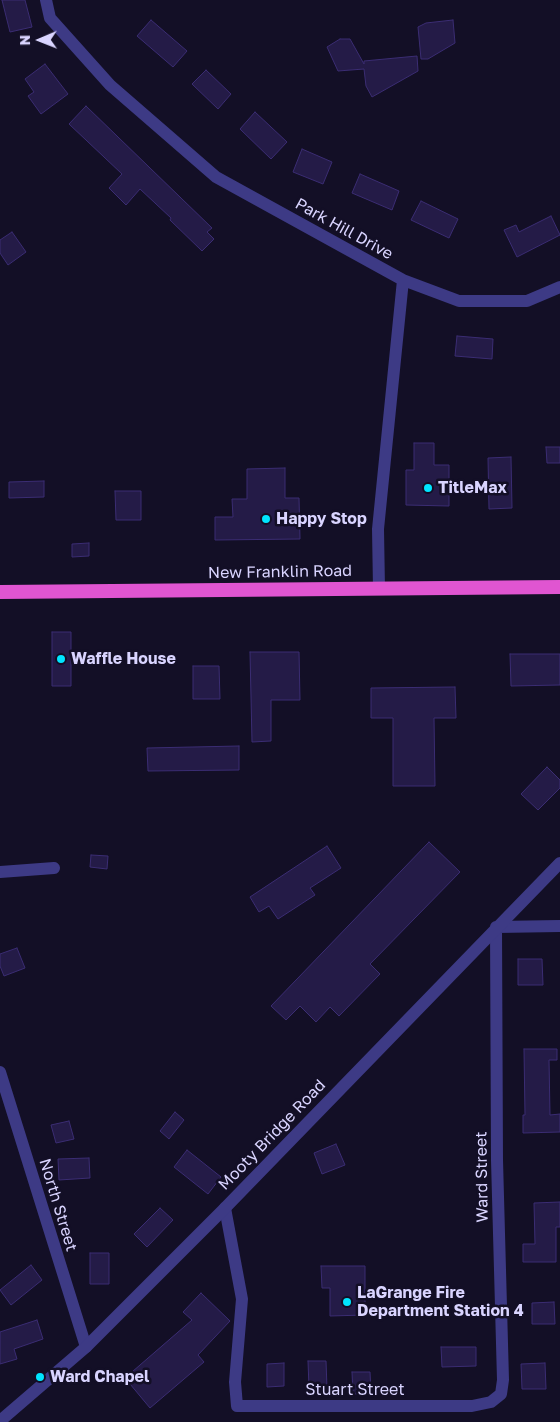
<!DOCTYPE html>
<style>
body{margin:0}
#map{position:relative;width:560px;height:1422px;overflow:hidden;background:#130f26;font-family:"Golos Text",sans-serif}
canvas{display:block}
.north{position:absolute;left:15px;top:15px;width:50px;height:50px;-webkit-text-stroke:4px #130f26;paint-order:stroke;rotate:269deg;font-size:14px;font-weight:700;line-height:20px;text-align:center;color:#d9d4ff}
.north::after{content:'';display:block;margin:auto;width:18px;height:22px;background:#d9d4ff;clip-path:polygon(50% 0,100% 100%,50% 72%,0 100%)}
</style>
<div id="map">
<canvas width="560" height="1422"></canvas>
<div class="north">N</div>
</div>
<script>
const g = document.querySelector('canvas').getContext('2d');
g.lineJoin = 'round';
function fillPath(path, color) { g.fillStyle = color; g.fill(path, 'evenodd'); }
const toPath = rows => new Path2D(rows.map(r => 'M' + r).join(''));
function trace(path, color, width, dash) { g.strokeStyle = color; g.lineWidth = width; g.lineCap = dash ? 'butt' : 'round'; g.setLineDash(dash || []); g.stroke(path); }
function write(font, color, halo, rows, align = 'center') {
  g.font = font + ' "Golos Text",sans-serif'; g.lineWidth = 5; g.setLineDash([]); g.textBaseline = 'middle'; g.strokeStyle = halo; g.fillStyle = color; for (const [text, x, y, turn = 0] of rows) {
    g.save(); g.translate(x, y); g.rotate((+turn || 0) * Math.PI / 180); g.textAlign = isNaN(turn) ? turn : align; if (halo) g.strokeText(text, 0, 0); g.fillText(text, 0, 0); g.restore();
  }
}
const building = toPath([
 [2,0,25,0,32,27,10,32,2,0],
 [151,20,187,51,173,67,137,36,151,20],
 [453,20,455,43,428,59,421,59,418,27,426,23,453,20],
 [340,39,350,39,364,64,364,61,417,56,418,71,372,97,366,86,364,69,338,71,327,47,340,39],
 [45,64,68,94,41,114,28,96,34,92,25,79,45,64],
 [206,70,231,94,218,109,192,84,206,70],
 [86,106,212,228,207,232,214,239,202,251,170,220,171,218,140,189,126,205,109,188,122,174,69,124,86,106],
 [255,112,287,142,271,159,240,129,255,112],
 [302,149,332,162,323,184,293,172,302,149],
 [360,174,399,191,392,210,352,193,360,174],
 [421,201,458,219,449,238,411,220,421,201],
 [551,216,560,235,517,257,504,230,516,225,519,232,551,216],
 [12,232,26,252,8,265,0,253,0,240,12,232],
 [457,336,493,339,492,359,455,356,457,336],
 [414,443,434,443,434,465,449,465,449,506,406,505,406,470,414,470,414,443],
 [546,447,560,447,560,463,547,463,546,447],
 [511,457,512,508,489,509,488,458,511,457],
 [285,468,285,498,299,498,300,539,215,540,215,517,233,517,232,499,247,499,247,469,285,468],
 [44,481,44,497,9,498,9,482,44,481],
 [115,491,141,491,141,520,116,520,115,491],
 [89,543,89,556,72,557,72,544,89,543],
 [52,632,71,632,71,686,52,686,52,632],
 [250,652,299,652,300,700,271,700,271,741,252,742,250,652],
 [510,654,560,654,560,685,511,686,510,654],
 [193,666,219,666,220,699,193,699,193,666],
 [455,687,456,718,434,718,435,786,393,786,393,718,371,718,371,688,455,687],
 [239,746,239,770,148,771,147,748,239,746],
 [547,767,560,780,560,788,538,810,521,794,547,767],
 [429,842,460,872,370,964,380,974,339,1016,330,1007,316,1022,300,1006,286,1020,271,1006,429,842],
 [327,846,341,868,310,888,315,895,278,919,269,906,259,912,250,897,327,846],
 [91,855,108,856,107,869,90,867,91,855],
 [17,948,25,968,4,976,0,966,0,954,17,948],
 [518,959,542,959,543,985,518,985,518,959],
 [524,1049,557,1049,557,1060,549,1060,550,1115,560,1114,560,1132,523,1133,523,1115,525,1115,524,1049],
 [175,1112,184,1120,169,1139,160,1131,175,1112],
 [69,1121,74,1139,56,1143,51,1125,69,1121],
 [336,1144,345,1165,322,1174,314,1153,336,1144],
 [187,1150,221,1177,208,1194,174,1167,187,1150],
 [89,1158,90,1178,59,1180,58,1159,89,1158],
 [560,1202,560,1227,556,1227,556,1262,523,1262,523,1244,535,1244,534,1203,560,1202],
 [160,1208,173,1220,147,1247,134,1234,160,1208],
 [90,1253,109,1253,109,1284,90,1284,90,1253],
 [31,1265,42,1280,11,1305,0,1290,31,1265],
 [321,1266,365,1266,365,1315,330,1316,330,1288,322,1288,321,1266],
 [201,1293,230,1321,198,1355,204,1362,150,1408,125,1378,192,1320,183,1312,201,1293],
 [554,1302,555,1324,532,1324,532,1303,554,1302],
 [37,1320,43,1339,14,1349,17,1359,0,1364,0,1332,37,1320],
 [441,1347,476,1347,476,1366,442,1367,441,1347],
 [308,1361,326,1361,327,1388,309,1388,308,1361],
 [284,1363,284,1386,267,1387,267,1364,284,1363],
 [545,1363,546,1389,522,1389,521,1364,545,1363],
 [352,1372,370,1372,371,1393,353,1394,352,1372]
]);
const minor = toPath([
 [46,0,50,18,110,85,216,177,403,280,459,301,527,301,560,287],
 [379,589,378,529,403,280],
 [0,872,54,868],
 [0,1072,86,1347],
 [225,1208,242,1299,235,1382,237,1406,472,1406,491,1402,501,1394,503,1380,497,1160,496,927,560,926]
]);
const tertiary = toPath([
 [0,1421,86,1347,225,1208,560,863]
]);
const trunk = toPath([
 [0,592,560,587]
]);
const markers = [
 [428,488,5,"#00e5ff"],
 [266,519,5,"#00e5ff"],
 [61,659,5,"#00e5ff"],
 [347,1302,5,"#00e5ff"],
 [40,1377,5,"#00e5ff"]
];
const streetNames = [
 ["Park Hill Drive",344,229,29],
 ["New Franklin Road",280,572,-1],
 ["Mooty Bridge Road",272,1135,-46],
 ["Ward Street",482,1177,-91],
 ["North Street",58,1205,73],
 ["Stuart Street",355,1390]
];
const poiNames = [
 ["TitleMax",438,488],
 ["Happy Stop",276,519],
 ["Waffle House",71,659],
 ["LaGrange Fire",357,1293],
 ["Department Station 4",357,1311],
 ["Ward Chapel",50,1377]
];
fillPath(building, '#241b47');
trace(building, '#3b2d73', 1);
trace(minor, '#3d3a85', 12);
trace(tertiary, '#3d3a85', 12);
trace(trunk, '#e055d1', 14);
for (const [x, y, r, color] of markers) { const dot = new Path2D(); dot.arc(x, y, r, 0, 2 * Math.PI); g.fillStyle = color; g.fill(dot); trace(dot, '#130f26', 2); }
write('16px', '#d9d4ff', '#130f26', streetNames);
write('bold 16px', '#d9d4ff', '#130f26', poiNames, 'left');
</script>
